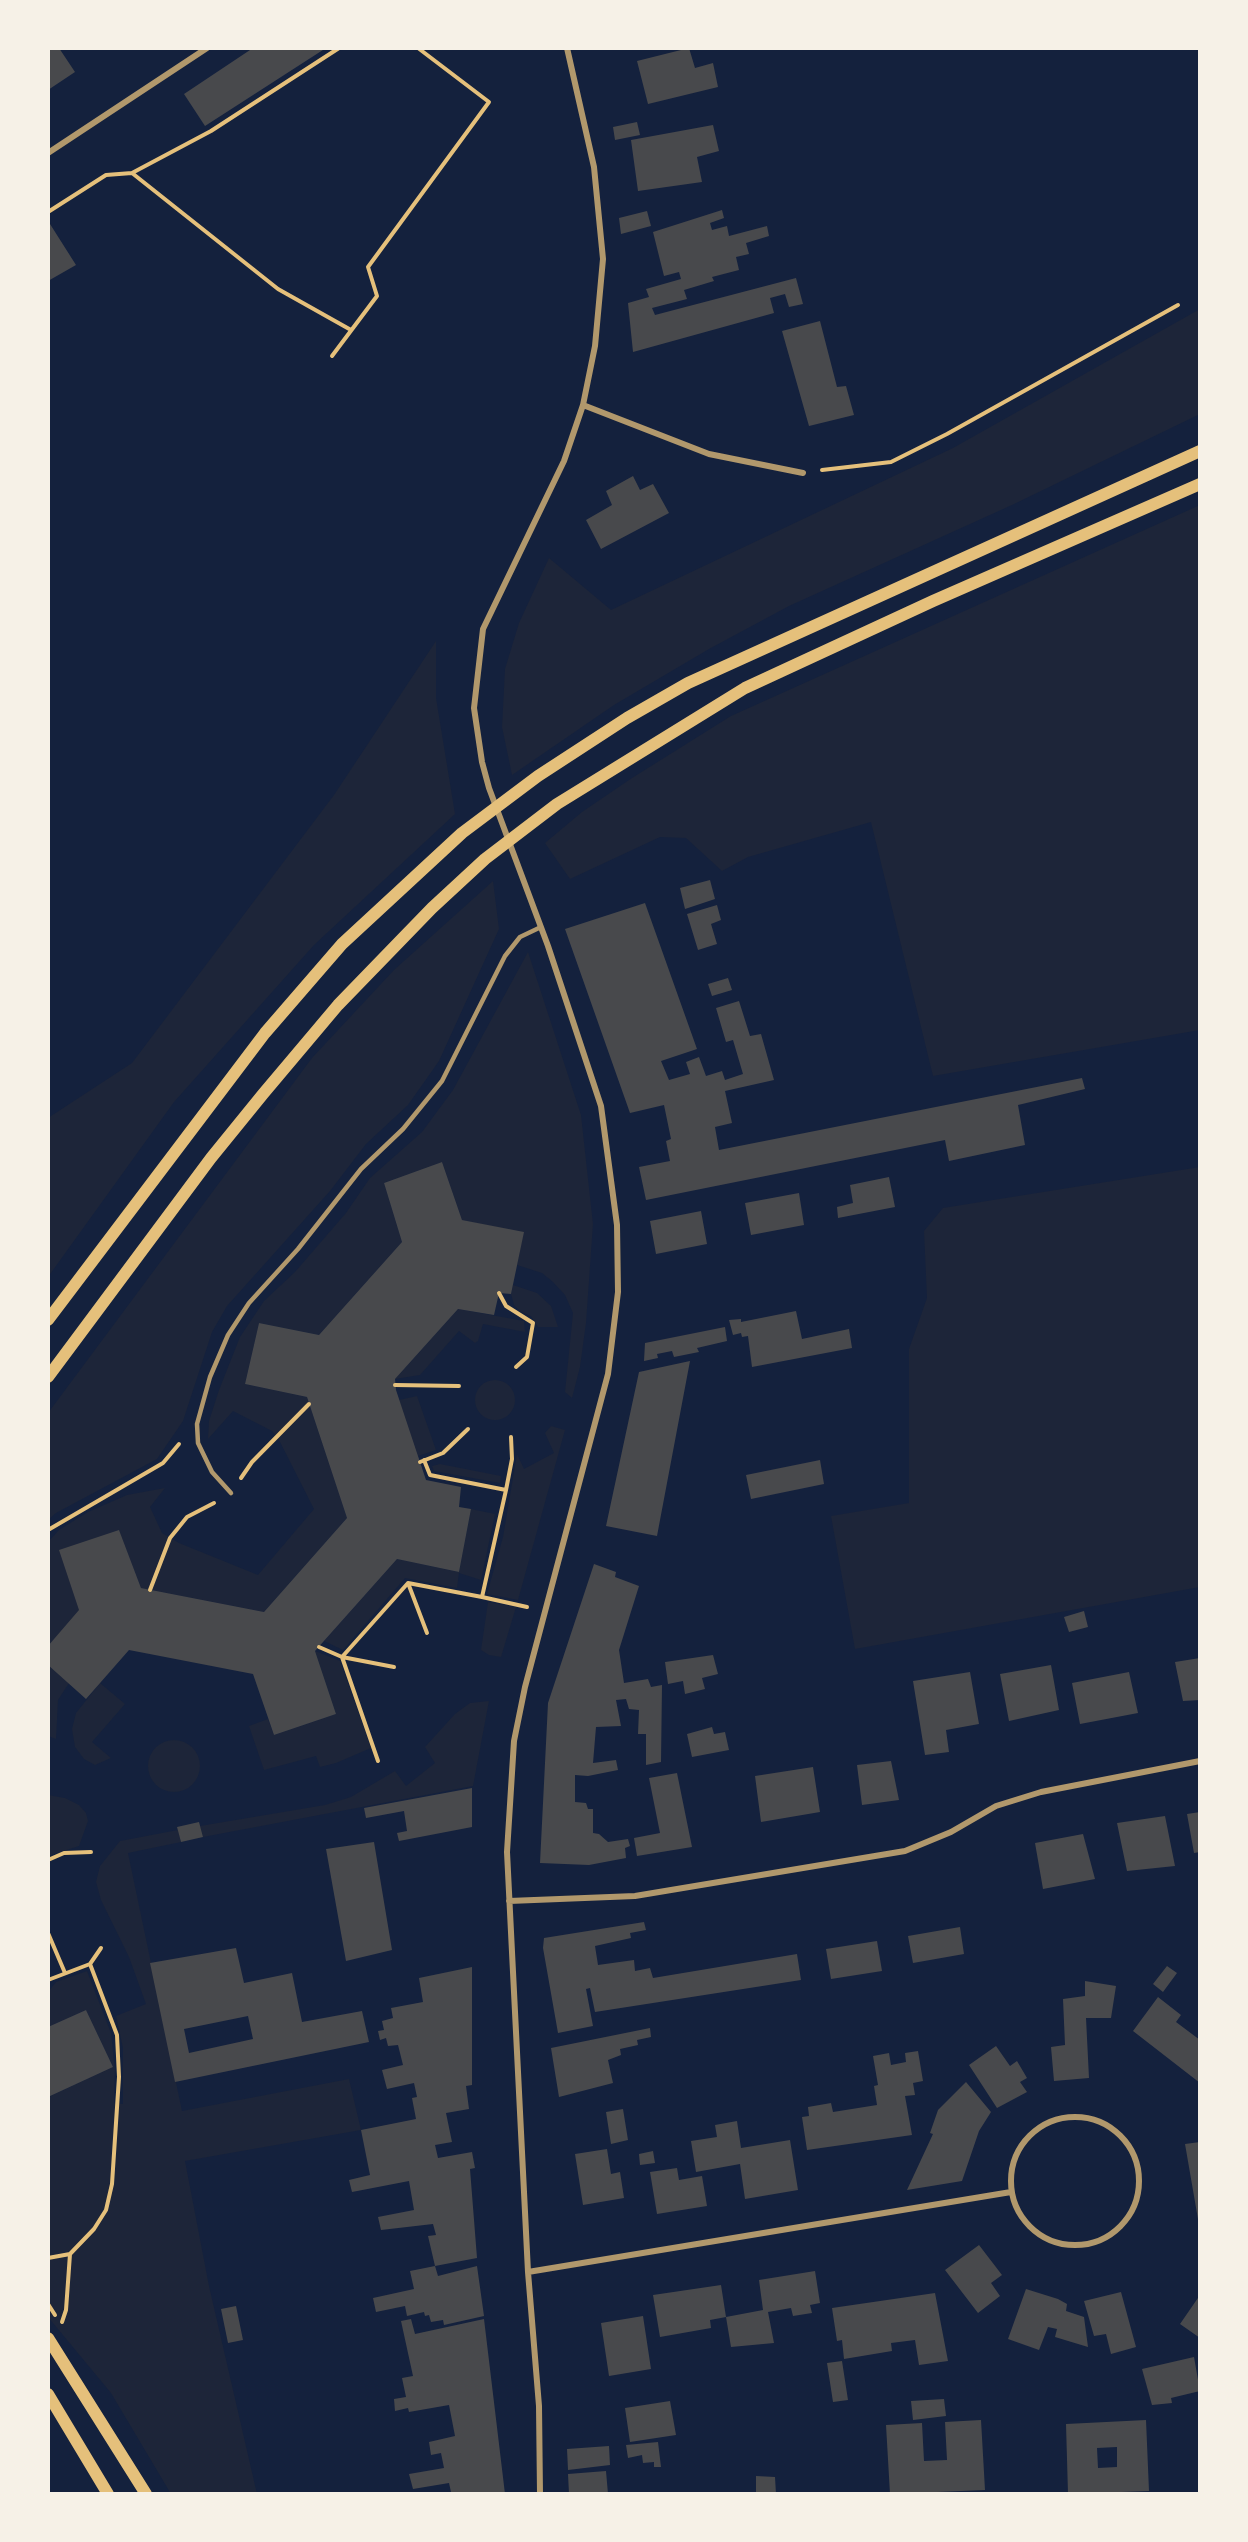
<!DOCTYPE html>
<style>
body{margin:0}
#map{position:relative;width:1248px;height:2542px;overflow:hidden;background:#14213d;font-family:"Space Grotesk",sans-serif}
canvas{display:block}
.frame{position:absolute;inset:0;border:50px solid #f6f1e7;pointer-events:none}
</style>
<div id="map">
<canvas width="1248" height="2542"></canvas>
<div class="frame"></div>
</div>
<script>
const g = document.querySelector('canvas').getContext('2d');
g.lineJoin = 'round';
function fillPath(path, color) { g.fillStyle = color; g.fill(path, 'evenodd'); }
const toPath = rows => new Path2D(rows.map(r => 'M' + r).join(''));
function trace(path, color, width, dash) { g.strokeStyle = color; g.lineWidth = width; g.lineCap = dash ? 'butt' : 'round'; g.setLineDash(dash || []); g.stroke(path); }
const green = toPath([
 [1200,309,1200,414,1012,505,789,606,709,649,614,705,512,775,502,727,505,669,519,623,549,558,611,610,953,448],
 [1200,505,1200,1030,933,1076,871,822,748,857,722,871,686,838,660,837,570,879,545,843,582,812,632,778,731,716],
 [436,641,436,698,455,814,314,945,174,1102,48,1277,48,1118,132,1063,334,795],
 [493,881,499,929,439,1061,408,1105,366,1144,330,1191,227,1306,212,1332,183,1421,157,1459,56,1513,48,1520,48,1413,312,1058,394,970],
 [528,952,581,1115,593,1224,586,1323,580,1367,572,1398,565,1392,573,1313,565,1295,553,1282,542,1273,517,1265,523,1233,462,1220,442,1162,384,1183,402,1242,319,1335,259,1323,245,1384,307,1397,347,1518,264,1612,141,1588,119,1531,88,1603,48,1647,48,1542,59,1530,88,1512,127,1495,165,1488,150,1507,162,1533,179,1543,258,1575,314,1509,279,1440,272,1431,233,1411,208,1439,209,1421,219,1390,240,1337,264,1301,295,1272,346,1213,370,1178,422,1132,453,1090],
 [1200,1167,1200,1587,855,1649,831,1516,909,1503,909,1349,927,1298,924,1231,943,1208],
 [513,1285,537,1293,551,1306,558,1327,538,1327,531,1316,521,1312,514,1305,511,1294],
 [458,1309,524,1321,525,1332,483,1324,478,1341,475,1343,459,1331,420,1375,395,1379],
 '475 1400a20 20 0 1 1 40 0a20 20 0 1 1-40 0Z',
 [417,1396,436,1450,418,1456,399,1400],
 [551,1426,565,1430,518,1600,487,1594,503,1537,517,1454,524,1469,554,1453,545,1433],
 [440,1464,501,1476,500,1483,434,1471,432,1466],
 [471,1509,495,1514,481,1580,459,1573,457,1588,405,1578,343,1650,324,1641,397,1559,459,1572],
 [488,1602,516,1607,501,1657,489,1655,481,1650],
 [315,1651,340,1661,371,1748,336,1763,320,1767,316,1756,264,1770,249,1726,268,1719,274,1735,336,1714],
 [48,1665,69,1683,58,1700,56,1739,48,1736],
 [100,1683,125,1704,92,1742,111,1758,95,1765,84,1759,75,1747,72,1729,76,1713],
 [489,1701,473,1786,203,1837,200,1826,325,1805,351,1797,395,1771,406,1786,435,1763,425,1747,455,1714,470,1703],
 '148 1766a26 26 0 1 1 52 0a26 26 0 1 1-52 0Z',
 [48,1795,65,1798,79,1805,86,1813,88,1821,79,1846,48,1856],
 [178,1830,181,1842,128,1853,182,2111,349,2079,361,2130,185,2161,209,2286,257,2494,171,2494,111,2393,48,2317,48,2097,113,2067,86,2010,48,2027,48,1992,56,1982,87,1971,111,2033,115,2070,114,2103,123,2104,123,2048,116,2016,146,2004,129,1957,101,1900,96,1882,100,1866,120,1841]
]);
const building = toPath([
 [48,48,59,48,75,72,48,90],
 [253,48,326,48,205,126,184,94],
 [689,48,695,68,713,63,718,87,648,104,637,61],
 [637,122,640,135,615,140,613,127],
 [713,125,719,151,697,157,702,182,638,191,631,140],
 [722,210,724,218,710,223,712,230,727,226,729,236,767,226,769,236,746,243,749,254,736,257,739,270,712,277,714,281,684,290,687,299,652,308,655,315,796,278,803,304,789,307,785,294,770,298,774,313,633,352,628,303,649,297,646,289,681,279,679,272,664,276,653,232],
 [647,211,651,226,621,234,619,218],
 [50,224,76,265,48,281,48,225],
 [820,321,837,387,846,386,854,415,809,426,782,331],
 [633,476,640,490,653,484,669,513,601,549,586,520,612,505,606,491],
 [710,880,715,899,685,909,680,888],
 [645,903,697,1049,661,1061,669,1080,690,1074,686,1062,699,1057,706,1076,722,1071,725,1080,743,1074,733,1040,726,1042,716,1008,739,1001,750,1036,761,1034,774,1080,725,1091,732,1123,715,1127,719,1150,1082,1078,1085,1089,1018,1105,1025,1145,949,1161,945,1140,646,1200,639,1167,670,1161,666,1141,671,1139,664,1105,630,1113,565,929],
 [717,905,721,920,711,924,717,944,698,950,687,914],
 [728,978,732,990,712,996,708,984],
 [442,1162,462,1220,524,1232,511,1294,499,1293,494,1315,458,1309,395,1379,396,1390,426,1480,461,1487,459,1507,471,1509,459,1572,397,1559,315,1651,336,1714,274,1735,253,1674,129,1650,86,1699,48,1665,48,1646,79,1610,59,1550,119,1530,141,1588,264,1612,347,1518,307,1397,245,1384,259,1323,319,1335,402,1242,384,1183],
 [889,1177,895,1207,838,1218,837,1207,853,1203,850,1185],
 [799,1193,804,1225,751,1235,745,1203],
 [701,1211,707,1244,656,1254,650,1221],
 [796,1311,802,1339,849,1329,852,1348,752,1367,748,1336,742,1337,741,1333,733,1335,729,1320,741,1319,741,1322],
 [725,1327,727,1341,697,1348,699,1352,674,1357,672,1351,657,1354,658,1358,644,1361,645,1343],
 [690,1361,657,1536,606,1526,639,1372],
 [820,1460,824,1484,751,1499,746,1475],
 [594,1564,616,1572,615,1577,639,1586,619,1650,624,1683,648,1679,651,1687,662,1685,661,1762,646,1765,646,1734,638,1734,639,1710,629,1709,626,1699,616,1700,621,1726,596,1727,593,1763,616,1760,618,1770,588,1776,575,1775,575,1802,586,1803,588,1809,593,1809,593,1833,599,1834,608,1842,628,1839,630,1846,625,1848,626,1858,589,1865,540,1863,548,1703],
 [1084,1611,1088,1627,1069,1632,1064,1617],
 [713,1655,718,1674,702,1678,705,1689,685,1694,683,1681,668,1684,665,1662],
 [1200,1658,1200,1700,1183,1701,1175,1662],
 [1051,1665,1059,1710,1009,1721,1000,1674],
 [970,1672,979,1724,946,1730,949,1752,925,1755,913,1681],
 [1129,1672,1138,1713,1080,1724,1072,1683],
 [712,1727,714,1734,725,1732,729,1750,692,1757,687,1734],
 [891,1761,899,1800,862,1805,857,1765],
 [813,1767,820,1812,761,1822,755,1776],
 [677,1773,692,1847,637,1856,634,1838,660,1833,649,1778],
 [472,1788,472,1827,399,1841,397,1833,407,1831,404,1811,366,1818,364,1808],
 [1200,1812,1200,1852,1194,1853,1187,1814],
 [1165,1816,1175,1866,1127,1871,1117,1823],
 [199,1822,203,1837,181,1842,177,1827],
 [1083,1834,1095,1879,1043,1889,1035,1843],
 [374,1842,392,1950,346,1961,326,1849],
 [644,1922,646,1930,630,1933,631,1938,595,1946,598,1965,634,1960,635,1971,650,1968,653,1978,797,1954,801,1980,595,2012,590,1988,586,1989,593,2026,558,2033,543,1948,544,1938],
 [960,1927,964,1954,913,1963,908,1936],
 [877,1941,882,1971,831,1979,826,1949],
 [236,1948,244,1983,292,1973,302,2022,362,2011,369,2042,175,2082,150,1963],
 [248,2016,253,2039,189,2053,184,2029],
 [1167,1966,1177,1973,1163,1992,1153,1984],
 [472,1967,472,2085,466,2086,469,2109,446,2113,452,2142,435,2145,438,2158,472,2152,475,2168,470,2169,477,2258,435,2266,428,2236,436,2235,433,2224,381,2230,378,2217,414,2210,409,2181,352,2192,349,2180,370,2175,361,2130,416,2119,412,2098,417,2097,414,2083,387,2089,382,2070,403,2065,398,2045,388,2046,386,2038,380,2040,378,2031,384,2030,382,2021,393,2018,391,2008,423,2002,419,1978],
 [1085,1981,1116,1986,1111,2018,1086,2018,1089,2078,1054,2081,1051,2047,1065,2045,1063,1999,1085,1996],
 [1158,1997,1181,2015,1176,2022,1200,2040,1200,2083,1133,2031],
 [86,2010,113,2067,48,2097,48,2027],
 [650,2028,651,2037,637,2040,638,2045,620,2049,621,2055,608,2060,613,2083,559,2097,551,2048],
 [996,2046,1010,2066,1017,2061,1027,2078,1020,2082,1027,2092,997,2108,969,2065],
 [918,2051,923,2081,913,2083,915,2095,905,2096,912,2135,807,2150,802,2117,809,2116,808,2107,831,2103,833,2112,877,2105,874,2086,878,2085,873,2056,889,2053,891,2065,906,2062,905,2053],
 [966,2082,991,2112,979,2131,962,2181,907,2190,933,2134,930,2133,938,2110],
 [623,2109,628,2140,611,2144,606,2112],
 [737,2121,741,2148,790,2140,798,2190,745,2199,740,2164,696,2172,691,2141,717,2137,715,2125],
 [1200,2142,1200,2225,1199,2225,1185,2144],
 [607,2149,611,2174,620,2172,624,2198,583,2205,575,2154],
 [653,2151,655,2163,640,2165,639,2154],
 [677,2168,679,2180,702,2176,707,2206,657,2214,650,2172],
 [979,2245,1002,2275,991,2283,1000,2296,978,2313,945,2270],
 [435,2266,438,2276,477,2266,484,2316,444,2325,443,2320,431,2322,429,2315,425,2316,424,2312,407,2316,405,2306,376,2312,373,2298,414,2289,410,2271],
 [815,2271,820,2303,810,2305,812,2313,793,2316,791,2308,768,2312,774,2343,731,2347,726,2317,763,2310,759,2280],
 [721,2285,726,2317,710,2320,711,2328,660,2337,653,2295],
 [1026,2289,1058,2299,1067,2304,1066,2311,1084,2317,1088,2347,1055,2337,1057,2329,1048,2327,1039,2350,1008,2339],
 [1121,2292,1136,2347,1111,2354,1106,2334,1094,2336,1084,2301],
 [935,2293,948,2361,919,2365,915,2340,891,2343,892,2351,844,2359,842,2340,837,2341,832,2308],
 [1200,2295,1200,2338,1180,2324],
 [236,2306,243,2340,228,2343,221,2309],
 [643,2316,651,2369,609,2376,601,2323],
 [411,2319,415,2334,484,2319,505,2494,444,2494,451,2492,449,2483,413,2489,409,2474,444,2468,441,2453,431,2455,429,2442,455,2436,449,2405,409,2412,408,2408,395,2411,394,2399,406,2397,402,2378,413,2376,401,2321],
 [1194,2357,1200,2391,1171,2398,1172,2403,1152,2405,1142,2369],
 [842,2361,848,2400,833,2402,827,2363],
 [944,2399,946,2416,913,2420,911,2401],
 [670,2401,676,2435,630,2442,625,2408],
 [981,2420,985,2490,890,2494,886,2425,922,2423,924,2461,947,2460,945,2422],
 [1146,2420,1149,2491,1068,2494,1066,2424],
 [1117,2447,1117,2467,1098,2468,1097,2448],
 [658,2442,661,2467,654,2467,654,2462,643,2463,642,2455,628,2458,626,2445],
 [609,2446,610,2465,568,2470,567,2449],
 [606,2471,608,2494,569,2494,568,2474],
 [756,2476,775,2477,776,2494,756,2494]
]);
const path = toPath([
 [132,173,278,289,351,330],
 [48,212,106,175,132,173,211,131,339,48],
 [332,356,377,296,368,267,489,102,418,48],
 [822,470,891,462,947,434,1178,305],
 [499,1293,506,1306,533,1323,527,1357,516,1367],
 [395,1385,459,1386],
 [511,1437,512,1459,506,1490,482,1597,527,1607],
 [424,1460,430,1475,506,1490],
 [420,1462,443,1453,468,1429],
 [241,1478,252,1462,309,1404],
 [48,1530,163,1463,179,1444],
 [408,1583,482,1597],
 [408,1583,427,1633],
 [150,1590,170,1538,187,1517,214,1503],
 [319,1647,342,1657,394,1667],
 [378,1761,342,1657,408,1583],
 [48,1860,64,1853,91,1852],
 [48,1933,65,1973],
 [48,1980,90,1964],
 [48,2258,70,2254,94,2229,106,2210,112,2184,119,2077,117,2035,90,1964,101,1948],
 [48,2304,55,2315],
 [62,2322,66,2310,70,2254]
]);
const service = toPath([
 [231,1493,212,1472,198,1443,197,1424,210,1377,228,1335,249,1303,298,1249,361,1169,403,1129,442,1081,505,956,520,937,541,927]
]);
const minor = toPath([
 [48,153,207,48],
 [583,405,709,454,803,473],
 [509,1901,635,1896,905,1851,951,1832,996,1806,1041,1792,1200,1761],
 '1011 2181a64 64 0 1 1 128 0a64 64 0 1 1-128 0Z',
 [528,2272,1011,2192],
 [540,2494,539,2406,528,2272,507,1852,514,1741,525,1687,608,1374,618,1292,617,1225,601,1106,548,946,489,788,482,762,474,708,483,629,564,461,583,405,595,346,603,259,594,167,567,48]
]);
const secondary = toPath([
 [48,1320,265,1033,342,944,462,833,538,776,627,718,688,683,1200,451],
 [48,1377,211,1158,263,1094,338,1005,432,908,485,859,557,804,745,688,933,601,1200,484],
 [48,2338,146,2494],
 [48,2394,108,2494]
]);
fillPath(green, '#1d2539');
fillPath(building, '#48494c');
trace(path, '#e5c07b', 4);
trace(service, '#b1986c', 4.5);
trace(minor, '#b1986c', 6);
trace(secondary, '#e5c07b', 12);
</script>
